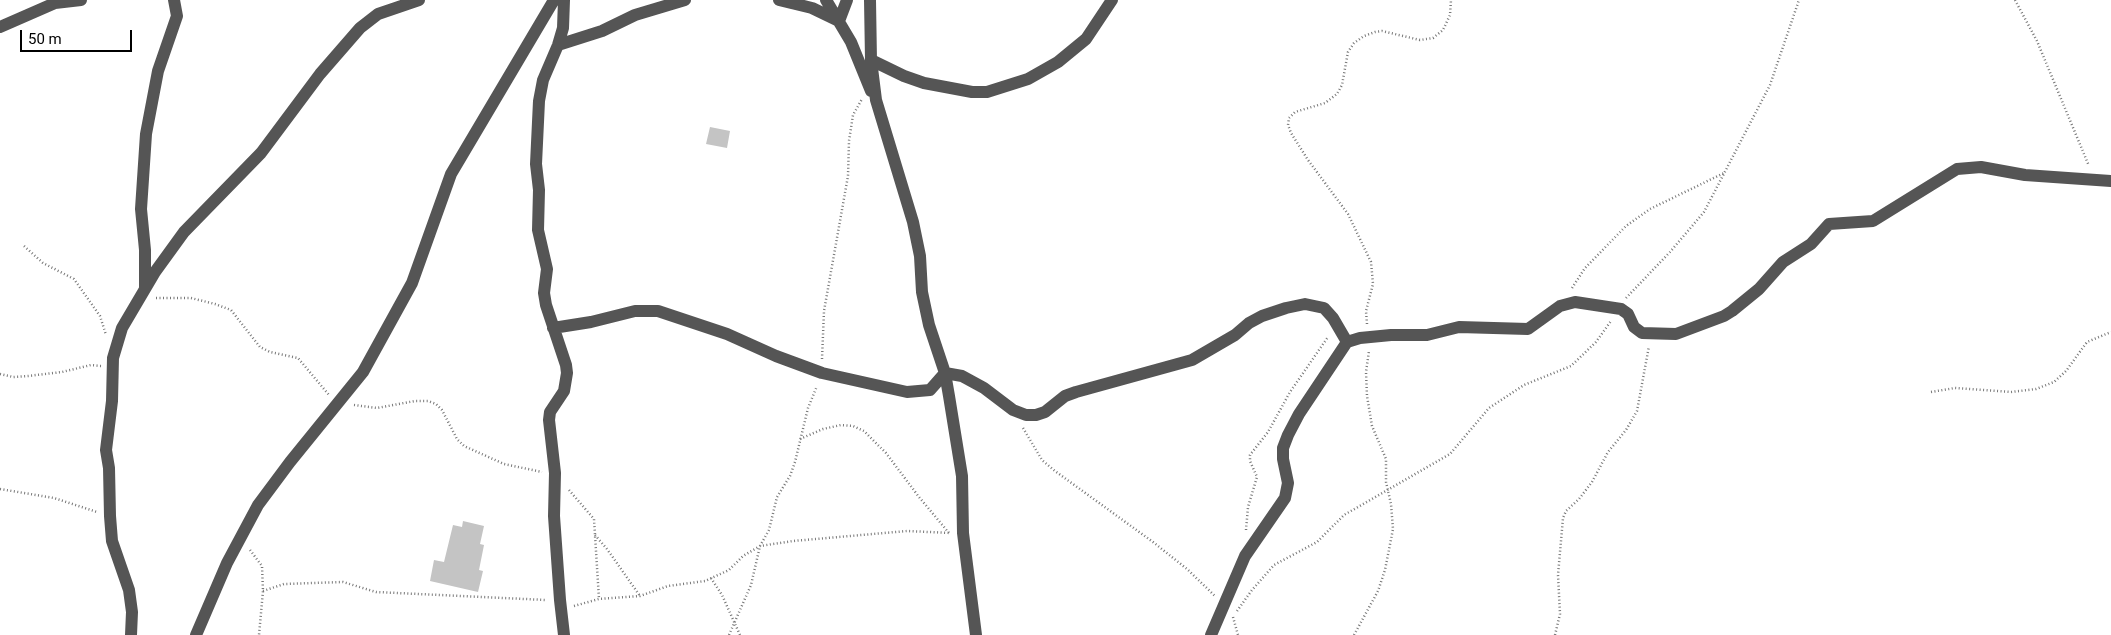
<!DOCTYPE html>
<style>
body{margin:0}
#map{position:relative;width:2111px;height:635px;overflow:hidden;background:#fff;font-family:Roboto,sans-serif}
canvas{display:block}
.scale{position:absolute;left:20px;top:30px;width:112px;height:22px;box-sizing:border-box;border:2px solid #000;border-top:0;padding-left:6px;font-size:15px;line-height:18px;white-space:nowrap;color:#000;-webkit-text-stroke:4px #fff;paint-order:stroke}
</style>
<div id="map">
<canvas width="2111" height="635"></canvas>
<div class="scale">50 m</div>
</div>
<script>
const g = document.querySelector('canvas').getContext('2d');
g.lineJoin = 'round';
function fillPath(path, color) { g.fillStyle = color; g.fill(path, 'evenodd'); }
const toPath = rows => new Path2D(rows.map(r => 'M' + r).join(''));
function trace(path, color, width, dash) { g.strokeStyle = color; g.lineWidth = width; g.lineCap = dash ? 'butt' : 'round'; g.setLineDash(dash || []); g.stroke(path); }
const building = toPath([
 [710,127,730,131,727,148,706,144],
 [463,521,484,526,480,544,484,545,479,570,483,571,478,592,430,581,434,560,444,562,453,525,462,527]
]);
const path = toPath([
 [2015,0,2037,41,2089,166],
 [24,246,43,263,74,279,100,316,106,335],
 [1572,288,1585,268,1626,226,1650,209,1724,173],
 [156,298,191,298,215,304,231,310,260,347,270,352,298,358,329,395],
 [1626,298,1670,252,1704,212,1770,85,1799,0],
 [1367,324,1366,311,1373,284,1371,262,1348,214,1308,160,1291,133,1288,125,1289,118,1295,112,1325,103,1337,94,1342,85,1348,52,1354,43,1364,36,1375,32,1382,31,1420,40,1433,38,1443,30,1450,15,1451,0],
 [822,359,824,311,848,176,849,141,853,115,862,99],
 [0,374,13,377,28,376,62,372,91,365,101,366],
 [1931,392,1955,388,2011,392,2036,389,2054,382,2066,371,2087,342,2111,332],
 [354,405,377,408,415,401,428,401,436,404,442,410,457,439,464,446,504,464,542,472],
 [1023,428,1042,460,1055,471,1153,542,1187,569,1215,596],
 [800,439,823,429,841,425,853,426,864,431,886,453,919,497,949,533],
 [0,489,54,498,97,512],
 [569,490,594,519,599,599],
 [1246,530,1248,507,1257,477,1250,461,1250,455,1268,432,1290,392,1328,337],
 [595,535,607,549,640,596],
 [250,550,262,566,263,591,259,635],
 [711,578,722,595,740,635],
 [263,591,284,584,343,582,376,592,546,600],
 [574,606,599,599,640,596,668,586,705,581,729,570,743,556,760,546,793,541,907,531,951,533],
 [1237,611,1252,590,1274,565,1317,542,1344,515,1450,454,1489,408,1524,385,1571,366,1596,342,1611,321],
 [1233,617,1238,635],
 [729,635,751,585,760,546,769,530,777,497,790,476,795,462,808,408,817,386],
 [1354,635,1378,591,1385,570,1393,529,1391,504,1386,482,1386,459,1372,426,1367,396,1366,372,1369,351],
 [1555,635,1560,614,1558,575,1563,518,1566,511,1579,499,1592,482,1608,452,1626,430,1637,411,1649,346]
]);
const minor = toPath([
 [779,0,812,8,839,21,847,0],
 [826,0,851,42,871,91],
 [870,0,871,60,876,100,913,222,920,256,922,292,929,325,945,373,949,396,962,476,963,533,976,635],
 [0,27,55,3,81,0],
 [558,45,602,31,635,15,685,0],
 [871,60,904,76,924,83,972,92,987,92,1028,79,1058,62,1086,39,1112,0],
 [145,287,145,250,141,209,146,134,158,71,177,16,174,0],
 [553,328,591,322,635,311,658,311,727,334,776,356,822,373,907,392,930,390,945,373,962,376,984,388,1013,410,1026,415,1036,415,1045,412,1065,396,1076,392,1192,360,1235,335,1249,323,1262,316,1286,308,1305,304,1324,308,1333,318,1347,342],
 [131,635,132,612,129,590,112,541,110,516,109,468,106,450,112,401,113,358,122,328,155,272,184,232,261,153,320,74,360,28,378,14,419,0],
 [196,635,227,563,258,505,290,462,363,372,412,283,451,174,554,0],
 [564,635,560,600,554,516,555,473,549,420,550,412,564,391,567,373,566,365,546,305,544,293,547,269,538,230,539,190,536,164,539,101,543,80,558,45,563,28,564,0],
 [1211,635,1245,556,1285,498,1288,483,1283,459,1283,448,1288,435,1299,414,1347,342,1360,338,1391,335,1427,335,1459,327,1528,329,1560,306,1575,302,1621,309,1628,314,1634,327,1642,333,1676,334,1724,316,1732,311,1759,289,1783,262,1811,244,1829,224,1873,221,1957,169,1981,167,2025,175,2111,181]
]);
fillPath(building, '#c4c4c4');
trace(path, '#777', 2.5, [1, 2.5]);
trace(minor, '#555', 12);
</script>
